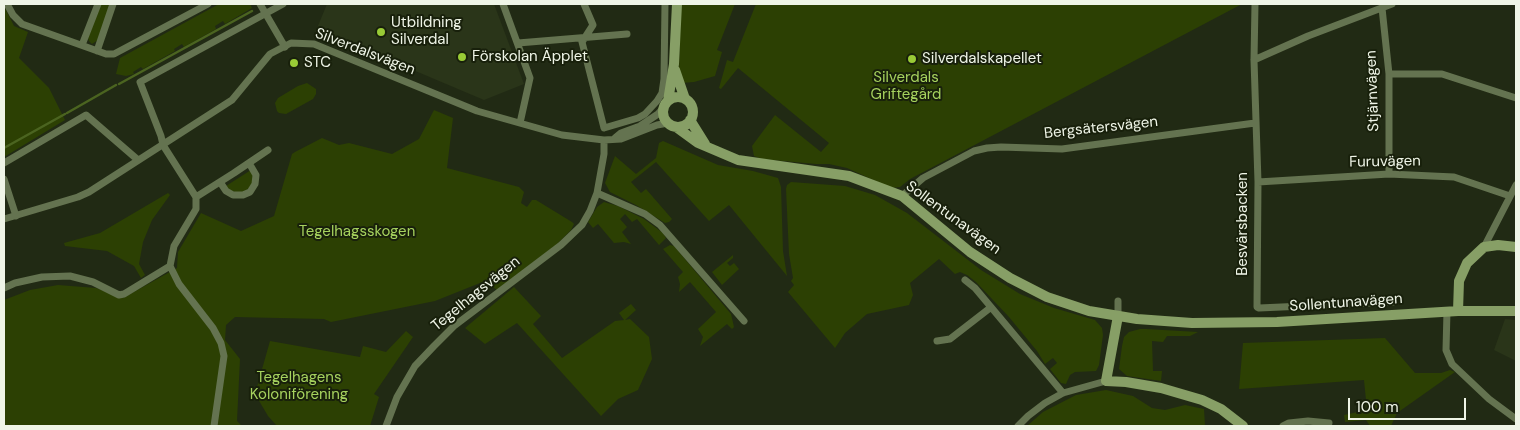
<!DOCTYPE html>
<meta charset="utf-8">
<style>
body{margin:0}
#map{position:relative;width:1520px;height:430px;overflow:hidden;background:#212a14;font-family:"DM Sans",sans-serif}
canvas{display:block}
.frame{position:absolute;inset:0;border:5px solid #eff5e7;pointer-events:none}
.scale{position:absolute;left:1348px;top:398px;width:118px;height:22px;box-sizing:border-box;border:2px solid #eff5e7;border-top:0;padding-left:6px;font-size:15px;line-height:18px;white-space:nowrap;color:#eff5e7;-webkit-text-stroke:4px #18200b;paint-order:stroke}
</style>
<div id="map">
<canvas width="1520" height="430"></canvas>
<div class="frame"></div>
<div class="scale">100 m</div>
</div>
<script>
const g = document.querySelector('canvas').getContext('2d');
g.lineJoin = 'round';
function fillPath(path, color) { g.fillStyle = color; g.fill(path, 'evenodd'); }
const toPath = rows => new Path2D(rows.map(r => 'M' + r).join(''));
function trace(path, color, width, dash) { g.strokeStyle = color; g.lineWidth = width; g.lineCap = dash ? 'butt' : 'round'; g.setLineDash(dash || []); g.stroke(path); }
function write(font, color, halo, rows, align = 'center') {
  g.font = font + ' "DM Sans",sans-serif'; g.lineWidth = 4; g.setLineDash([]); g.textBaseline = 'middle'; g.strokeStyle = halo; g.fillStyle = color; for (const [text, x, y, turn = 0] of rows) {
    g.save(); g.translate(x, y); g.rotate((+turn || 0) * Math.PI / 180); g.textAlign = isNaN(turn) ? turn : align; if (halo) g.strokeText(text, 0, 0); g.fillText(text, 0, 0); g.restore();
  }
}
const built = toPath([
 [327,4,494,4,524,84,484,100,406,67,315,33],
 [1505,319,1516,320,1516,361,1494,350]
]);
const green = toPath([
 [100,4,111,4,98,40,92,44,89,41,88,38],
 [219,4,250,4,252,8,225,24,223,21,215,26,216,29,184,47,182,44,174,49,175,51,143,69,141,67,133,72,134,74,126,76,116,74,120,58],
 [681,4,735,4,717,50,722,52,715,76,694,82,681,83,679,68],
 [756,4,1242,4,910,179,900,187,891,188,847,168,829,164,816,164,762,159,754,156,752,146,775,115,821,152,829,143,738,68,721,89,719,88,727,60,733,62],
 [4,6,14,26,28,32,19,58,49,88,65,120,4,157],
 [307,83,316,89,316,94,313,99,286,114,279,113,277,111,275,103,278,98,298,86],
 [434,110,453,118,447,168,519,187,524,192,521,203,527,207,532,200,536,200,572,222,574,224,571,230,555,246,497,290,485,281,435,301,331,322,324,319,235,317,226,325,225,340,240,359,237,421,242,426,4,426,4,300,30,290,58,285,96,288,123,298,177,268,178,252,201,213,241,231,274,216,292,154,295,152,322,138,339,145,349,143,392,154,419,139],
 [663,141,718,165,753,171,778,178,781,187,783,251,787,276,729,205,709,221,656,162,631,182,641,193,646,189,672,219,669,222,665,223,636,205,610,192,605,183,615,156,636,174,656,158,659,143],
 [251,170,253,177,252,184,248,189,243,192,235,192,230,190,226,186],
 [791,182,845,186,875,195,907,213,981,270,1020,294,1054,308,1095,320,1102,328,1103,335,1099,365,1096,371,1075,372,1070,375,1066,384,1061,383,1050,369,1057,363,1053,358,1045,364,1037,351,1009,317,976,282,967,275,960,272,955,274,939,259,910,283,913,295,909,305,867,314,845,333,835,348,788,292,794,285,791,281,793,278,789,254,786,189,787,185],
 [168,193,170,195,152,220,143,242,139,264,145,275,141,278,134,266,107,251,65,246,64,243,100,233],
 [604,202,618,206,644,219,663,233,666,238,659,245,637,219,632,222,625,214,620,219,627,227,622,232,631,244,624,242,614,243,598,224,593,228,588,222,597,207],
 [670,245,674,246,731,314,734,327,732,329,727,324,700,346,703,337,698,329,716,312,690,282,679,292,680,284,678,277,683,272,663,249],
 [733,255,733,258,727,263,730,266,734,263,739,269,722,285,712,272],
 [514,287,541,316,533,324,562,358,615,321,624,320,619,313,631,304,636,310,625,320,630,319,649,337,652,359,638,390,618,399,601,416,517,323,485,344,465,328],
 [1140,329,1146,329,1198,332,1190,336,1167,336,1163,342,1152,341,1153,371,1162,371,1161,381,1127,376,1119,369,1122,346,1124,337,1129,332],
 [406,331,413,337,374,394,379,397,370,426,277,426,268,416,255,394,270,341,360,357,363,346,386,352],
 [1385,338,1415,373,1441,373,1450,370,1455,372,1397,413,1391,426,1370,426,1366,420,1345,422,1344,415,1367,410,1364,380,1239,389,1243,343],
 [1106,390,1133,396,1152,408,1165,410,1185,405,1204,409,1205,426,1027,426,1043,412,1076,395]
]);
const stream = toPath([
 [119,84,252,11],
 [67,113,116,85],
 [4,148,65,114]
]);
const street = toPath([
 [7,4,13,15,22,24,106,54,114,54,208,4],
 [260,4,285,47],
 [503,4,530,78,520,123],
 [584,4,593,25,582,42,604,128,638,118,645,114,657,101,662,93,664,79,665,4],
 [1255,4,1254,60,1258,182,1257,307,1259,308,1393,302],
 [1382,8,1389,74,1389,174],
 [518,43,627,34],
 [82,45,98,4],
 [97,51,113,4],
 [1254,60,1308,36,1392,4],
 [1389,74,1442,74,1516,98],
 [615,138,621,133,640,126,658,114,664,107],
 [4,163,86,115,138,160],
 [4,179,16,216],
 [220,182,226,191,233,195,243,195,250,192,255,184,256,175,249,163],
 [1258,182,1389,174,1454,177,1510,196],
 [597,193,645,214,660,225,744,321],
 [902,196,923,178,974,151,987,148,1001,147,1062,149,1255,123],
 [196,197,234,173,268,150],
 [4,219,78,197,89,192,232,100,270,54,291,43,314,44,477,111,562,135,604,140,621,139,657,125,668,123],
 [1484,247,1516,185],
 [965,280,975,288,1063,393],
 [4,288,15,283,42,277,70,276,93,282,119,295,124,294,170,266],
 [1447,311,1446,350,1452,364,1489,399,1516,419],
 [1118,316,1118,301],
 [937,341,950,339,990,308],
 [214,426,224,356,221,343,213,328,179,284,170,266,174,246,196,209,196,197,163,145,161,136,140,82,283,4],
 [386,426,397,397,415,366,434,346,454,326,561,245,582,225,590,211,597,193,604,154,604,140],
 [1018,426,1028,416,1045,403,1063,393,1106,381],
 [1283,426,1289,423,1308,421,1329,423]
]);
const secondary = toPath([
 [675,70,685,99],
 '663 112a15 15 0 1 1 30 0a15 15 0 1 1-30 0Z',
 [668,101,674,64,677,4],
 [690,120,705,144],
 [676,127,698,143,738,160,849,176,902,196,970,252,1010,278,1047,297,1089,311,1137,319,1192,323,1277,322,1458,311,1516,311],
 [1458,311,1459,281,1467,263,1484,247,1498,245,1516,247],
 [1118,316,1106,381,1126,382,1161,388,1202,400,1221,409,1243,426]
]);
const markers = [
 [381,32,5,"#99cb36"],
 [462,57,5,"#99cb36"],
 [912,59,5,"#99cb36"],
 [294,63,5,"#99cb36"]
];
const poiNames = [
 ["Utbildning",391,23],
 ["Silverdal",391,40],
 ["Förskolan Äpplet",472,57],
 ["Silverdalskapellet",922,59],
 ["STC",304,63]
];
const streetNames = [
 ["Silverdalsvägen",365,52,21],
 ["Stjärnvägen",1373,91,-92],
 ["Bergsätersvägen",1101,128,-6],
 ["Furuvägen",1385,162,-1],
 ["Sollentunavägen",953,218,36],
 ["Besvärsbacken",1243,224,-90],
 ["Tegelhagsvägen",476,294,-39],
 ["Sollentunavägen",1346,303,-4]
];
const parkNames = [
 ["Silverdals",906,78],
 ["Griftegård",906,95],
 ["Tegelhagsskogen",357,232],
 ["Tegelhagens",299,378],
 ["Koloniförening",299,395]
];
fillPath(built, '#2a3519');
fillPath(green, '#2c4003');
trace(stream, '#4b6420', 2.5);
trace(street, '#647350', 7);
trace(secondary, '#879f66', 10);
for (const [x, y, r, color] of markers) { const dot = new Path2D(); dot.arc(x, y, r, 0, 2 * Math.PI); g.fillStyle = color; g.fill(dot); trace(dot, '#18200b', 2); }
write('15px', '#eff5e7', '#18200b', poiNames, 'left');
write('15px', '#eff5e7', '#18200b', streetNames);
write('15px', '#a6d25e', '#18200b', parkNames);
</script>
